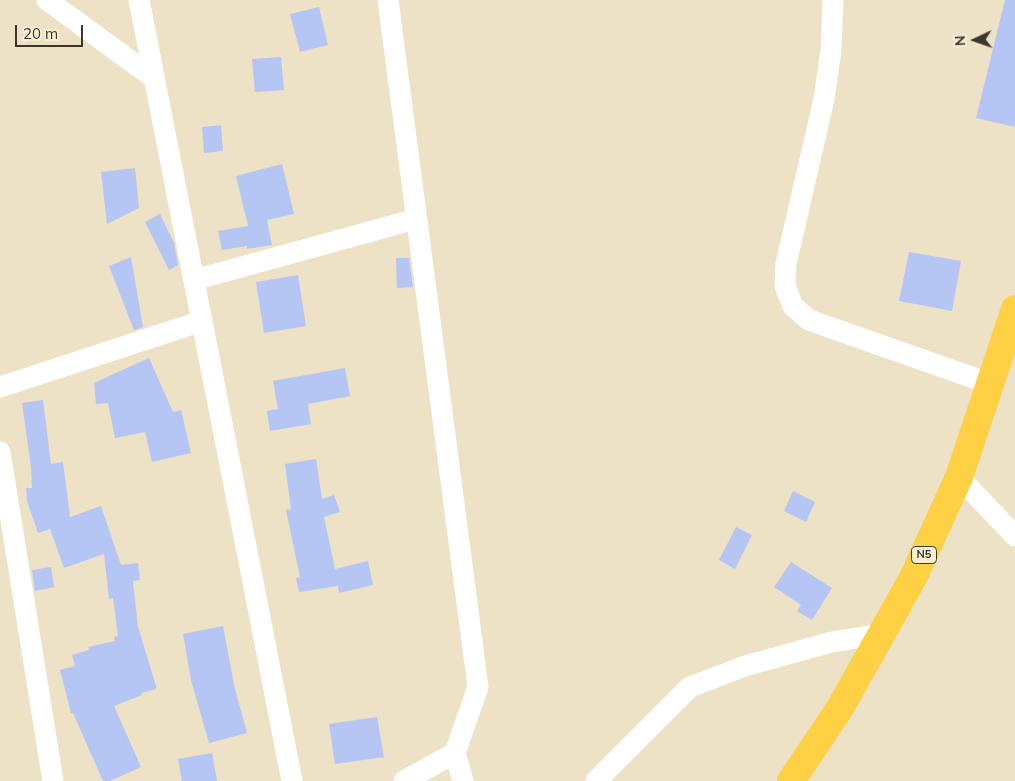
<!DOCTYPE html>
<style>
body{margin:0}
#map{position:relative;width:1015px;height:781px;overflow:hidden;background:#ede1c6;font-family:Mulish,sans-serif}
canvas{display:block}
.north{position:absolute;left:950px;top:15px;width:50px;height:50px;-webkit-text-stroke:4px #faeed3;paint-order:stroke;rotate:267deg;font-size:14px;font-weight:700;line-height:20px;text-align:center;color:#3c372d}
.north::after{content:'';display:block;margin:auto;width:18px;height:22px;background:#3c372d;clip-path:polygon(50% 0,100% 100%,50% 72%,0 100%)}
.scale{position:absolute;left:15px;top:25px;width:68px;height:22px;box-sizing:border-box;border:2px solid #3c372d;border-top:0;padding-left:6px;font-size:15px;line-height:18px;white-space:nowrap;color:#3c372d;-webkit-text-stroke:4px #faeed3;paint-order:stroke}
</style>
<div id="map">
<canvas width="1015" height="781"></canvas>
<div class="north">N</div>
<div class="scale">20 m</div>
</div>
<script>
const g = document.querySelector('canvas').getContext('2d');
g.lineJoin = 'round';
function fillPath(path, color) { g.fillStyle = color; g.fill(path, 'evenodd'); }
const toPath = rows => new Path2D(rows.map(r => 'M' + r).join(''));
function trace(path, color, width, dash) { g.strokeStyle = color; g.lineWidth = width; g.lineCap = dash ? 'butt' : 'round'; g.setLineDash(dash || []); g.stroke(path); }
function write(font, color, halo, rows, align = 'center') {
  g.font = font + ' Mulish,sans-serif'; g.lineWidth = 4.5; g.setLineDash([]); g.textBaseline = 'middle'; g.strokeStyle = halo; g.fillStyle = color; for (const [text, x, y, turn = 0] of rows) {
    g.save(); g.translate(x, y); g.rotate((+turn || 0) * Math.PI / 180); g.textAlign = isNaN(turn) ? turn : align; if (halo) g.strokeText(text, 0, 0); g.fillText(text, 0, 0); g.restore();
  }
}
const building = toPath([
 [1005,0,1015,0,1015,127,976,118],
 [319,7,328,45,300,52,290,14],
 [281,57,284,90,255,92,252,59],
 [221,125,223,151,204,153,202,127],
 [282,164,294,214,267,220,272,245,247,249,247,246,222,250,218,231,248,226,236,176],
 [135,168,139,208,107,224,101,172],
 [160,214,174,243,178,265,169,270,145,222],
 [909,252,961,261,952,311,899,301],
 [131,257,143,327,134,330,109,266],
 [396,258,409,258,413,287,397,288],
 [298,275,306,326,264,333,256,282],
 [149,358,173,412,181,410,191,453,152,462,145,432,115,438,108,403,96,404,94,383],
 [345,368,350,396,308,404,311,424,270,431,267,411,278,409,273,381],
 [43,400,51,464,63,462,70,517,101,506,121,565,138,563,140,580,133,581,138,627,156,686,156,689,141,693,142,695,114,706,141,767,110,781,103,781,73,713,71,713,60,670,75,666,72,655,89,650,88,647,115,641,114,637,118,636,113,598,109,599,104,554,64,568,50,529,38,533,27,501,26,488,32,488,31,467,22,403],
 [316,459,322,499,334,495,340,512,324,517,335,569,368,561,373,585,339,593,338,586,299,592,296,578,300,577,286,510,291,509,285,464],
 [793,491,815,502,806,522,784,511],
 [736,527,752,535,735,569,719,560],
 [791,562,832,588,812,620,797,611,801,605,774,587],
 [51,567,54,587,35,591,32,570],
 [223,626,234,685,247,733,209,743,191,680,183,634],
 [377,717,384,757,335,764,329,724],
 [212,753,217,781,182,781,178,759]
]);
const minor = toPath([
 [47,0,154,78],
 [139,0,292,781],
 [388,0,478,687,455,753,404,781],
 [833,0,831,50,824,99,786,264,785,286,793,306,809,320,991,384],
 [194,280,416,219],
 [0,387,202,321],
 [0,452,53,781],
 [959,477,1015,536],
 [455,753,463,781],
 [596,781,690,687,745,666,832,642,882,634]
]);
const trunk = toPath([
 [791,781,840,708,914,576,959,477,1015,309]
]);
const shields = [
 [924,555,25]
];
const shieldNames = [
 ["N5",924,555]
];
fillPath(building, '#b5c5f4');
trace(minor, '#fff', 21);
trace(trunk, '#fed043', 28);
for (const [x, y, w] of shields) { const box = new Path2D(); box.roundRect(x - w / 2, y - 8.5, w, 17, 4); g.fillStyle = '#faeed3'; g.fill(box); trace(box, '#3c372d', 1); }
write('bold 11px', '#3c372d', null, shieldNames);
</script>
